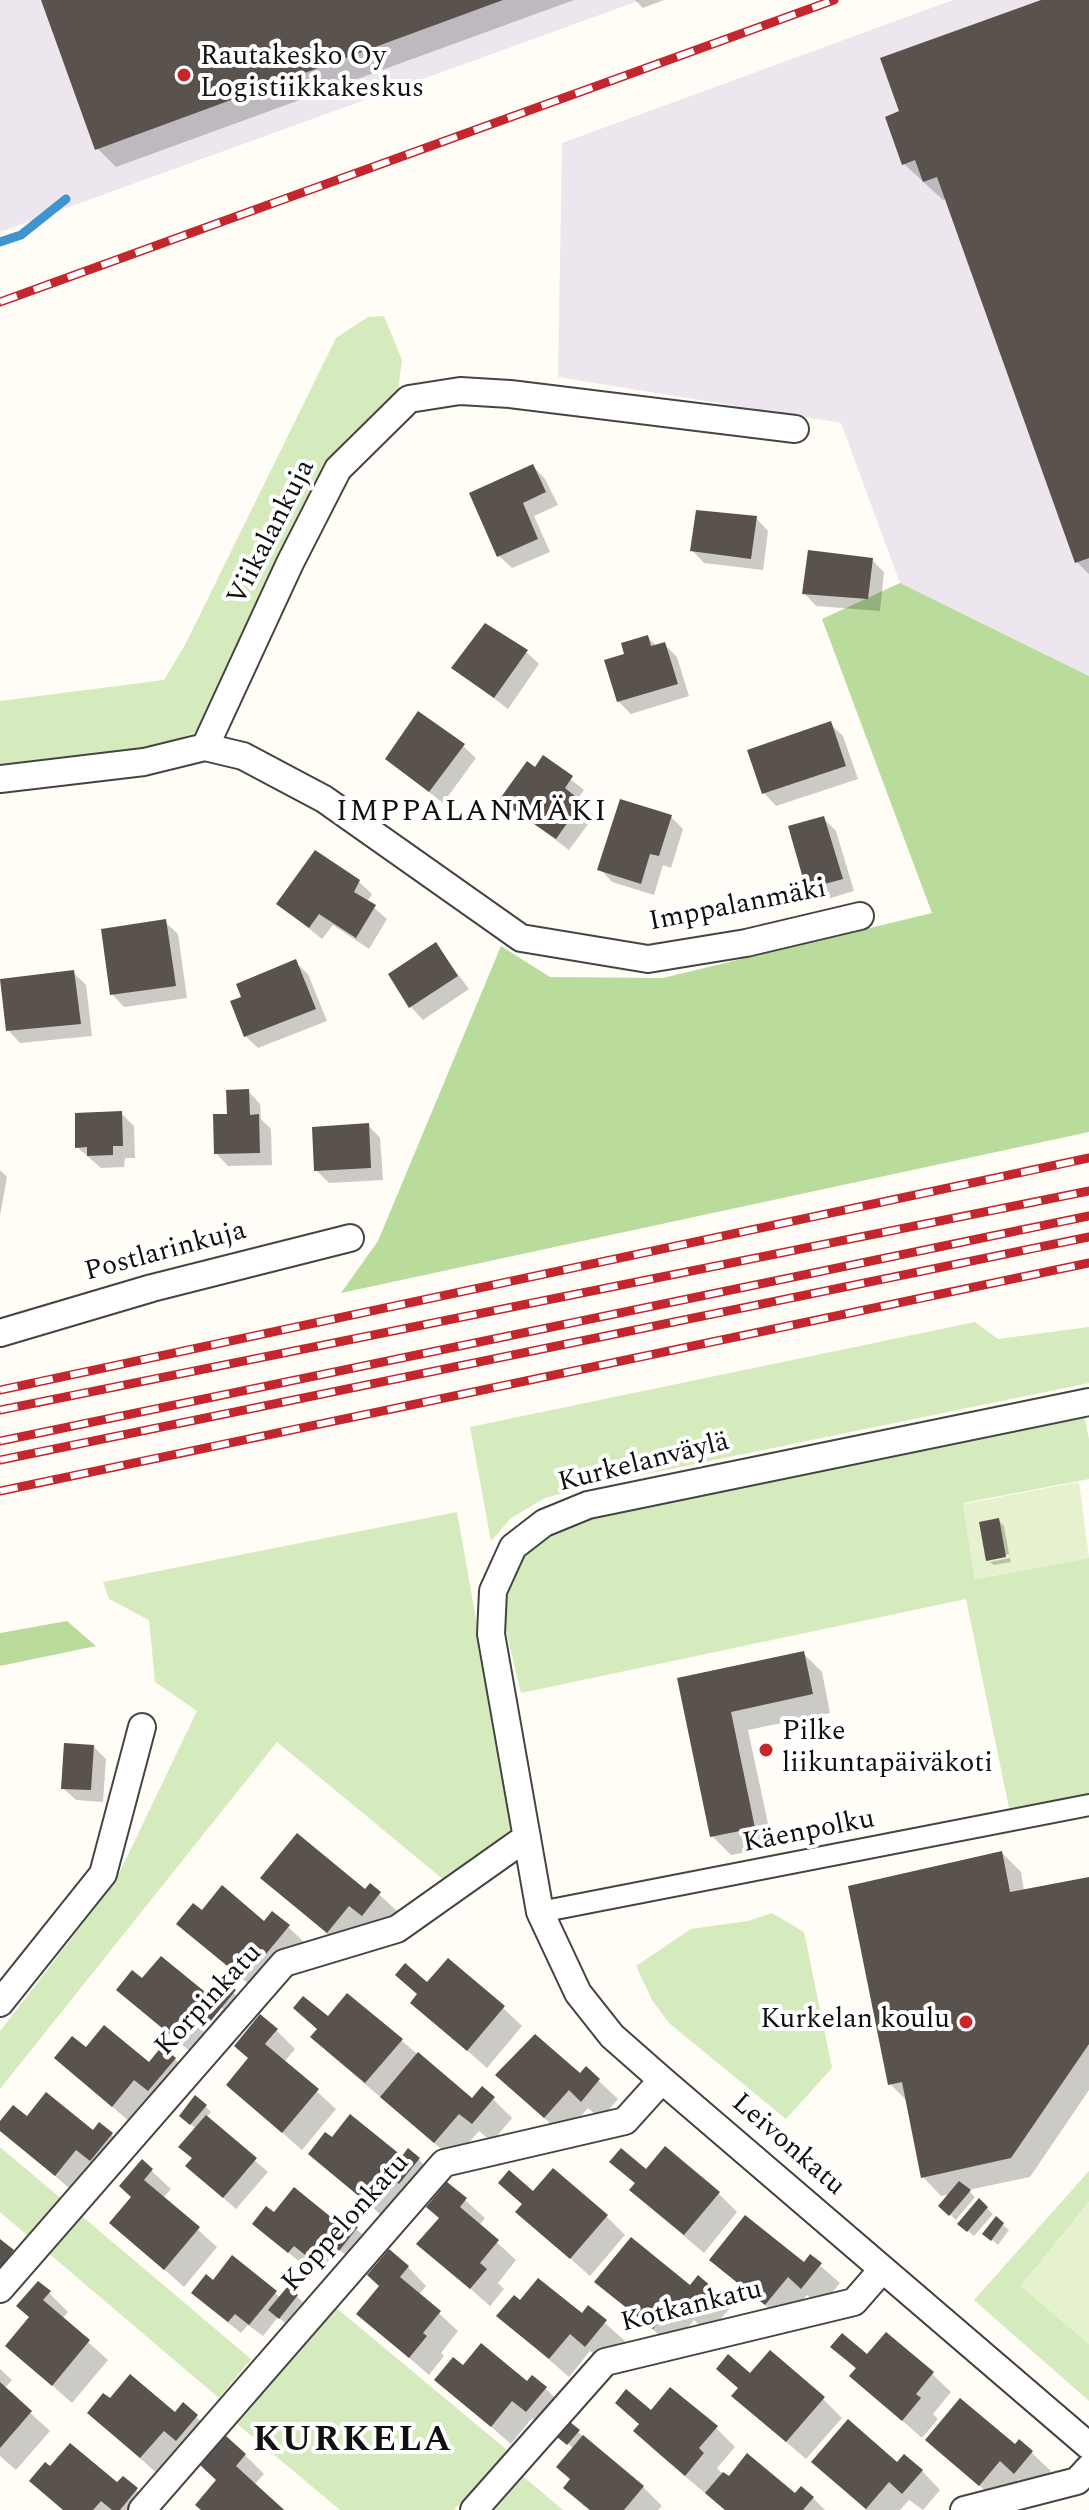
<!DOCTYPE html>
<meta charset="utf-8">
<style>
body{margin:0}
canvas{display:block;background:#fffdf5}
</style>
<canvas width="1089" height="2510"></canvas>
<script>
const g = document.querySelector('canvas').getContext('2d');
g.lineJoin = 'round';
function fillPath(path, color) { g.fillStyle = color; g.fill(path, 'evenodd'); }
const toPath = rows => new Path2D(rows.map(r => 'M' + r).join(''));
function trace(path, color, width, dash) { g.strokeStyle = color; g.lineWidth = width; g.lineCap = dash ? 'butt' : 'round'; g.setLineDash(dash || []); g.stroke(path); }
function write(font, color, halo, rows, align = 'center') {
  g.font = font + ' Spectral,serif'; g.lineWidth = 8; g.setLineDash([]); g.textBaseline = 'middle'; g.strokeStyle = halo; g.fillStyle = color; for (const [text, x, y, turn = 0] of rows) {
    g.save(); g.translate(x, y); g.rotate((+turn || 0) * Math.PI / 180); g.textAlign = isNaN(turn) ? turn : align; if (halo) g.strokeText(text, 0, 0); g.fillText(text, 0, 0); g.restore();
  }
}
const industrial = toPath([
 [0,0,641,0,0,232],
 [953,0,1089,0,1089,676,900,583,841,423,558,377,562,143]
]);
const green = toPath([
 [384,316,402,360,398,390,329,467,219,704,195,733,154,748,0,768,0,701,164,680,185,645,336,338,368,317],
 [975,1322,998,1339,1089,1327,1089,1383,593,1485,545,1498,511,1518,491,1541,470,1427],
 [1084,1414,1089,1439,1089,1479,963,1503,975,1579,1089,1558,1089,1794,1009,1808,966,1599,521,1693,502,1614,517,1564,550,1531,591,1514],
 [457,1512,513,1828,445,1881,277,1742,0,2089,0,2031,115,1882,197,1711,155,1682,149,1620,109,1599,103,1582],
 [772,1913,804,1932,832,2068,786,2119,669,2023,652,2000,636,1966,691,1929,748,1921],
 [0,2147,251,2359,219,2398,0,2212],
 [1089,2171,1089,2202,1021,2286,1089,2344,1089,2401,974,2300],
 [334,2306,507,2450,454,2510,340,2510,236,2423],
 [518,2472,563,2510,496,2510,489,2504]
]);
const forest = toPath([
 [900,583,1089,676,1089,1132,341,1293,378,1241,501,946,550,977,663,978,932,913,822,619],
 [67,1621,96,1646,0,1666,0,1633]
]);
const pitch = toPath([
 [1079,1482,1089,1558,975,1579,963,1504],
 [1089,2202,1089,2344,1021,2286]
]);
const shadow = toPath([
 [43,0,574,0,116,167,97,148],
 [635,0,664,0,643,8],
 [1047,0,1089,0,1089,574,1077,562,947,199,943,200,904,164,902,113],
 [533,466,545,479,558,505,534,516,550,552,512,568,499,556],
 [756,518,768,531,763,570,704,563,692,550],
 [872,560,884,572,880,611,816,606,804,593],
 [647,637,657,646,664,644,677,657,689,696,631,714,618,701,627,655],
 [526,652,539,664,508,709,454,668],
 [830,724,843,736,858,779,776,806,764,793],
 [463,746,476,758,443,803,387,759],
 [544,758,584,790,577,800,594,816,569,850,502,800],
 [671,817,683,829,671,868,663,865,654,895,612,882,600,869],
 [823,818,836,831,854,891,821,901,808,888],
 [359,882,372,894,367,902,387,919,369,949,333,925,322,939,279,904],
 [165,922,178,934,187,998,124,1007,112,994],
 [436,945,469,989,423,1020,411,1007,391,975],
 [295,962,308,974,327,1021,258,1048,245,1036],
 [73,972,86,985,92,1036,20,1043,8,1030],
 [248,1091,260,1104,261,1119,271,1129,272,1165,228,1166,216,1153,229,1116],
 [121,1113,134,1126,135,1158,125,1158,124,1167,101,1168,77,1147],
 [368,1125,380,1138,383,1180,329,1183,316,1170],
 [0,1170,7,1177,0,1216],
 [998,1520,1004,1526,1009,1554,990,1558,990,1561,988,1560],
 [1010,1558,1011,1562,994,1565,990,1562],
 [803,1653,822,1672,830,1713,748,1730,773,1847,731,1855,712,1836,679,1679],
 [94,1747,106,1759,103,1802,76,1800,63,1788],
 [1002,1853,1021,1872,1024,1891,1089,1879,1089,2090,1030,2177,968,2190,975,2197,956,2220,946,2211,951,2194,941,2196,923,2177,907,2101,890,2084],
 [262,1878,365,1892,370,1886,398,1912,381,1933,369,1923,346,1950],
 [202,1913,288,1927,307,1945,251,1986,179,1924],
 [143,1981,210,1999,223,1983,253,2011,193,2054,118,1989],
 [220,2006,223,2009,204,2032,201,2029],
 [428,1985,503,2008,522,2026,487,2068,413,2003],
 [295,2008,401,2040,472,2101,493,2099,512,2118,492,2142,479,2131,454,2160,331,2055,313,2037,318,2030],
 [277,2031,295,2049,284,2062,336,2109,302,2150,228,2085],
 [86,2050,149,2065,175,2059,194,2078,132,2124,56,2057],
 [586,2069,618,2099,601,2119,588,2108,564,2136,497,2075,580,2076],
 [205,2106,211,2112,206,2118,268,2172,236,2209,187,2166,193,2159,181,2147,196,2129,182,2116],
 [27,2119,111,2134,130,2153,75,2193,0,2129,0,2124],
 [332,2140,402,2159,419,2160,437,2178,419,2201,403,2188,381,2215,311,2153],
 [612,2161,719,2194,737,2212,704,2253,651,2208,632,2189,636,2185],
 [142,2162,171,2189,163,2198,217,2247,184,2287,112,2223,133,2198],
 [500,2183,606,2216,625,2235,590,2276,518,2212,523,2205],
 [447,2184,485,2218,479,2226,516,2260,498,2283,504,2289,490,2306,419,2244,440,2219],
 [294,2190,340,2228,356,2229,362,2234,346,2255,338,2249,322,2269,308,2257,302,2264,254,2224,274,2214],
 [979,2201,993,2214,974,2236,959,2223],
 [996,2219,1009,2230,998,2245,991,2239],
 [810,2257,840,2283,821,2306,807,2295,785,2322,712,2260,804,2265],
 [408,2267,426,2286,419,2295,458,2331,441,2353,444,2356,429,2375,359,2314],
 [698,2278,730,2308,709,2333,694,2320,672,2346,597,2282,690,2288],
 [213,2283,275,2293,281,2298,288,2289,303,2302,285,2323,278,2317,263,2336,248,2325,241,2333,206,2305],
 [49,2293,68,2312,62,2319,108,2360,72,2403,8,2346,31,2318,19,2306],
 [520,2302,582,2316,588,2308,625,2341,605,2364,590,2351,569,2377,499,2316],
 [833,2347,932,2374,951,2392,933,2414,938,2419,922,2438,852,2376,857,2370],
 [463,2368,545,2388,564,2407,546,2429,532,2418,511,2444,437,2380],
 [0,2369,12,2380,4,2389,50,2431,16,2470,0,2456],
 [750,2376,823,2399,842,2418,806,2459,733,2396],
 [110,2401,196,2417,215,2435,160,2476,89,2413],
 [617,2403,716,2428,735,2447,717,2468,723,2474,813,2498,825,2510,725,2510,654,2450,636,2431,641,2425],
 [578,2432,643,2487,662,2506,658,2510,589,2510,584,2506,565,2488,572,2480,574,2449,560,2437],
 [928,2440,1016,2447,1020,2442,1051,2471,1034,2491,1019,2479,999,2503],
 [245,2455,264,2474,255,2484,285,2510,203,2510,198,2504],
 [814,2462,898,2465,922,2471,940,2490,923,2510,909,2500,900,2510,866,2510],
 [123,2478,149,2502,143,2510,64,2510,117,2485]
]);
const stream = toPath([
 [0,242,21,235,66,199]
]);
const building = toPath([
 [41,0,503,0,95,150],
 [1041,0,1089,0,1089,558,1075,563,937,177,923,182,915,160,902,165,885,117,899,111,880,58],
 [533,464,546,492,523,503,538,539,497,557,469,493],
 [696,510,757,516,751,559,690,551],
 [808,550,873,558,868,599,802,594],
 [485,623,528,650,494,698,451,668],
 [648,635,651,646,665,642,678,684,617,702,604,660,624,654,621,643],
 [418,711,465,744,429,792,385,759],
 [831,721,846,766,762,794,747,750],
 [543,755,573,776,565,788,582,802,556,839,499,800,527,761,535,767],
 [620,799,672,815,659,856,650,854,641,884,597,870],
 [824,816,843,879,806,889,788,826],
 [315,850,360,880,354,892,376,905,356,938,319,914,309,928,276,904],
 [166,919,176,986,110,995,101,929],
 [436,942,458,976,409,1008,388,974],
 [296,959,316,1009,244,1037,230,1001,241,997,236,984],
 [74,970,81,1024,6,1031,0,979],
 [249,1089,250,1115,259,1114,260,1153,214,1154,213,1114,227,1114,226,1090],
 [122,1111,123,1146,113,1146,113,1155,87,1156,87,1147,75,1148,75,1113],
 [369,1123,371,1168,314,1171,312,1127],
 [999,1518,1006,1557,986,1561,979,1522],
 [804,1651,813,1694,731,1712,755,1828,710,1837,677,1678],
 [64,1743,94,1745,91,1790,61,1789],
 [297,1833,365,1889,370,1883,381,1892,362,1916,349,1906,327,1933,260,1878],
 [1002,1851,1010,1892,1089,1877,1089,2044,1011,2158,921,2178,902,2082,888,2085,848,1886],
 [222,1885,264,1921,272,1911,290,1925,266,1954,252,1943,231,1969,176,1924,193,1903,202,1910],
 [161,1956,210,1996,223,1980,236,1990,209,2023,195,2011,173,2037,116,1990,132,1970,142,1978],
 [448,1958,505,2006,467,2051,410,2003,417,1994,395,1975,405,1963,427,1982],
 [347,1993,403,2039,365,2083,310,2037,317,2029,293,2008,303,1996,328,2016],
 [260,2014,278,2029,265,2044,319,2089,282,2133,226,2085,248,2058,234,2046],
 [104,2025,149,2062,162,2046,176,2058,148,2091,134,2080,112,2107,54,2058,72,2036,86,2047],
 [535,2034,580,2073,586,2066,600,2079,581,2102,569,2090,544,2118,495,2075],
 [418,2052,472,2098,482,2086,495,2097,472,2124,459,2114,434,2143,380,2097],
 [46,2092,93,2130,99,2122,113,2133,90,2161,76,2150,55,2176,0,2131,0,2121,13,2105,27,2116],
 [195,2095,207,2105,190,2125,179,2116],
 [350,2114,402,2156,408,2148,420,2158,399,2184,383,2171,361,2198,308,2154,325,2132,332,2137],
 [206,2115,257,2158,223,2198,185,2166,192,2158,178,2147],
 [665,2146,720,2192,684,2235,629,2190,635,2183,609,2162,621,2148,646,2169],
 [142,2159,153,2169,144,2180,200,2227,164,2270,109,2223,131,2197,119,2186],
 [553,2168,608,2215,570,2259,515,2212,522,2204,498,2183,509,2170,533,2191],
 [959,2181,971,2190,949,2216,938,2206],
 [447,2182,467,2198,460,2207,499,2240,480,2263,487,2269,470,2289,416,2244,439,2218,426,2207],
 [294,2187,337,2222,309,2258,294,2246,288,2253,252,2224,266,2206,274,2212],
 [979,2198,988,2207,967,2232,957,2224],
 [745,2215,804,2262,810,2254,822,2263,801,2289,788,2277,765,2305,709,2260],
 [996,2216,1004,2223,991,2241,982,2234],
 [346,2218,358,2227,339,2251,327,2241],
 [631,2237,690,2285,698,2275,712,2287,689,2316,674,2303,653,2329,594,2282],
 [0,2239,14,2250,0,2268],
 [389,2249,409,2266,400,2277,441,2311,423,2333,427,2336,409,2358,356,2314,379,2286,367,2275],
 [232,2255,277,2291,249,2325,235,2314,228,2322,191,2293,206,2274,213,2280],
 [538,2278,582,2313,588,2305,607,2320,585,2347,570,2334,549,2359,496,2316,514,2295,520,2300],
 [38,2281,51,2291,43,2300,90,2340,52,2386,5,2346,29,2317,16,2306],
 [288,2286,298,2295,279,2319,268,2310],
 [886,2332,934,2372,916,2394,921,2398,902,2421,849,2376,856,2368,830,2347,842,2333,867,2354],
 [481,2343,527,2381,532,2375,547,2387,526,2412,512,2401,491,2427,434,2380,453,2357,463,2365],
 [770,2350,825,2397,786,2442,731,2396,738,2388,716,2369,728,2354,750,2373],
 [130,2374,175,2412,183,2402,198,2415,176,2441,164,2431,140,2458,87,2413,103,2393,110,2398],
 [0,2382,32,2411,0,2448],
 [670,2387,718,2426,699,2448,704,2453,685,2476,633,2431,639,2424,615,2403,626,2389,651,2410],
 [960,2398,1015,2444,1019,2439,1033,2451,1014,2474,1000,2461,979,2486,925,2440],
 [848,2419,897,2462,904,2454,923,2470,902,2494,889,2482,866,2509,811,2462],
 [570,2422,580,2430,567,2445,557,2437],
 [583,2435,644,2486,624,2510,590,2510,563,2488,570,2479,556,2467],
 [226,2436,246,2454,236,2466,284,2510,201,2510,195,2505,216,2480,200,2465],
 [70,2443,117,2482,123,2476,138,2488,120,2510,112,2510,101,2501,93,2510,63,2510,29,2481,45,2462,50,2466],
 [747,2453,795,2493,801,2486,814,2497,803,2510,725,2510,705,2493,723,2472,729,2476]
]);
const pedestrian = toPath([
 [540,1912,1089,1805]
]);
const minor = toPath([
 [205,747,243,756,324,799,521,938,648,959,746,943,860,916],
 [0,779,144,762,205,747,290,563,338,469,409,399,460,391,510,394,795,429],
 [0,1333,152,1288,350,1238],
 [1089,1402,588,1505,544,1523,513,1547,493,1591,491,1634,540,1912,578,1993,612,2036,662,2080,1089,2446],
 [0,2003,103,1874,142,1727],
 [0,2289,284,1963,397,1929,527,1837],
 [142,2510,444,2163,625,2121,662,2080],
 [474,2510,605,2362,854,2302,881,2271],
 [964,2510,1077,2481,1089,2468]
]);
const rail = toPath([
 [0,302,834,0],
 [0,1390,1089,1158],
 [0,1410,1089,1191],
 [0,1441,1089,1216],
 [0,1460,1089,1237],
 [0,1491,1089,1263]
]);
const markers = [
 [184,75,8,"#c4262e"],
 [766,1750,8,"#c4262e"],
 [966,2022,8,"#c4262e"]
];
const poiNames = [
 ["Rautakesko Oy",200,59],
 ["Logistiikkakeskus",200,91],
 ["Pilke",782,1734],
 ["liikuntapäiväkoti",782,1766],
 ["Kurkelan koulu",950,2022,"right"]
];
const streetNames = [
 ["Viikalankuja",273,533,-63],
 ["Imppalanmäki",738,907,-11],
 ["Postlarinkuja",166,1253,-15],
 ["Kurkelanväylä",644,1464,-14],
 ["Käenpolku",809,1833,-11],
 ["Korpinkatu",210,2001,-47],
 ["Leivonkatu",787,2146,41],
 ["Koppelonkatu",347,2224,-48],
 ["Kotkankatu",692,2308,-14]
];
const neighbourhoodNames = [
 ["IMPPALANMÄKI",472,814]
];
const districtNames = [
 ["KURKELA",353,2443]
];
fillPath(industrial, '#eee6ef');
fillPath(green, '#d5ebbd');
fillPath(forest, '#b9dc9c');
fillPath(pitch, '#e6f2cf');
fillPath(shadow, '#0003');
trace(stream, '#3f96cf', 9);
fillPath(building, '#5a524d');
trace(pedestrian, '#444', 24);
trace(minor, '#444', 30);
trace(pedestrian, '#fff', 20);
trace(minor, '#fff', 26);
trace(rail, '#c4262e', 9);
trace(rail, '#fff', 6, [18]);
for (const [x, y, r, color] of markers) { const dot = new Path2D(); dot.arc(x, y, r, 0, 2 * Math.PI); g.fillStyle = color; g.fill(dot); trace(dot, '#fff', 3); }
write('28px', '#111', '#fff', poiNames, 'left');
write('28px', '#111', '#fff', streetNames);
g.letterSpacing = '2px';
write('30px', '#111', '#fff', neighbourhoodNames);
g.letterSpacing = '0px';
g.letterSpacing = '2px';
write('bold 36px', '#111', '#fff', districtNames);
g.letterSpacing = '0px';
</script>
